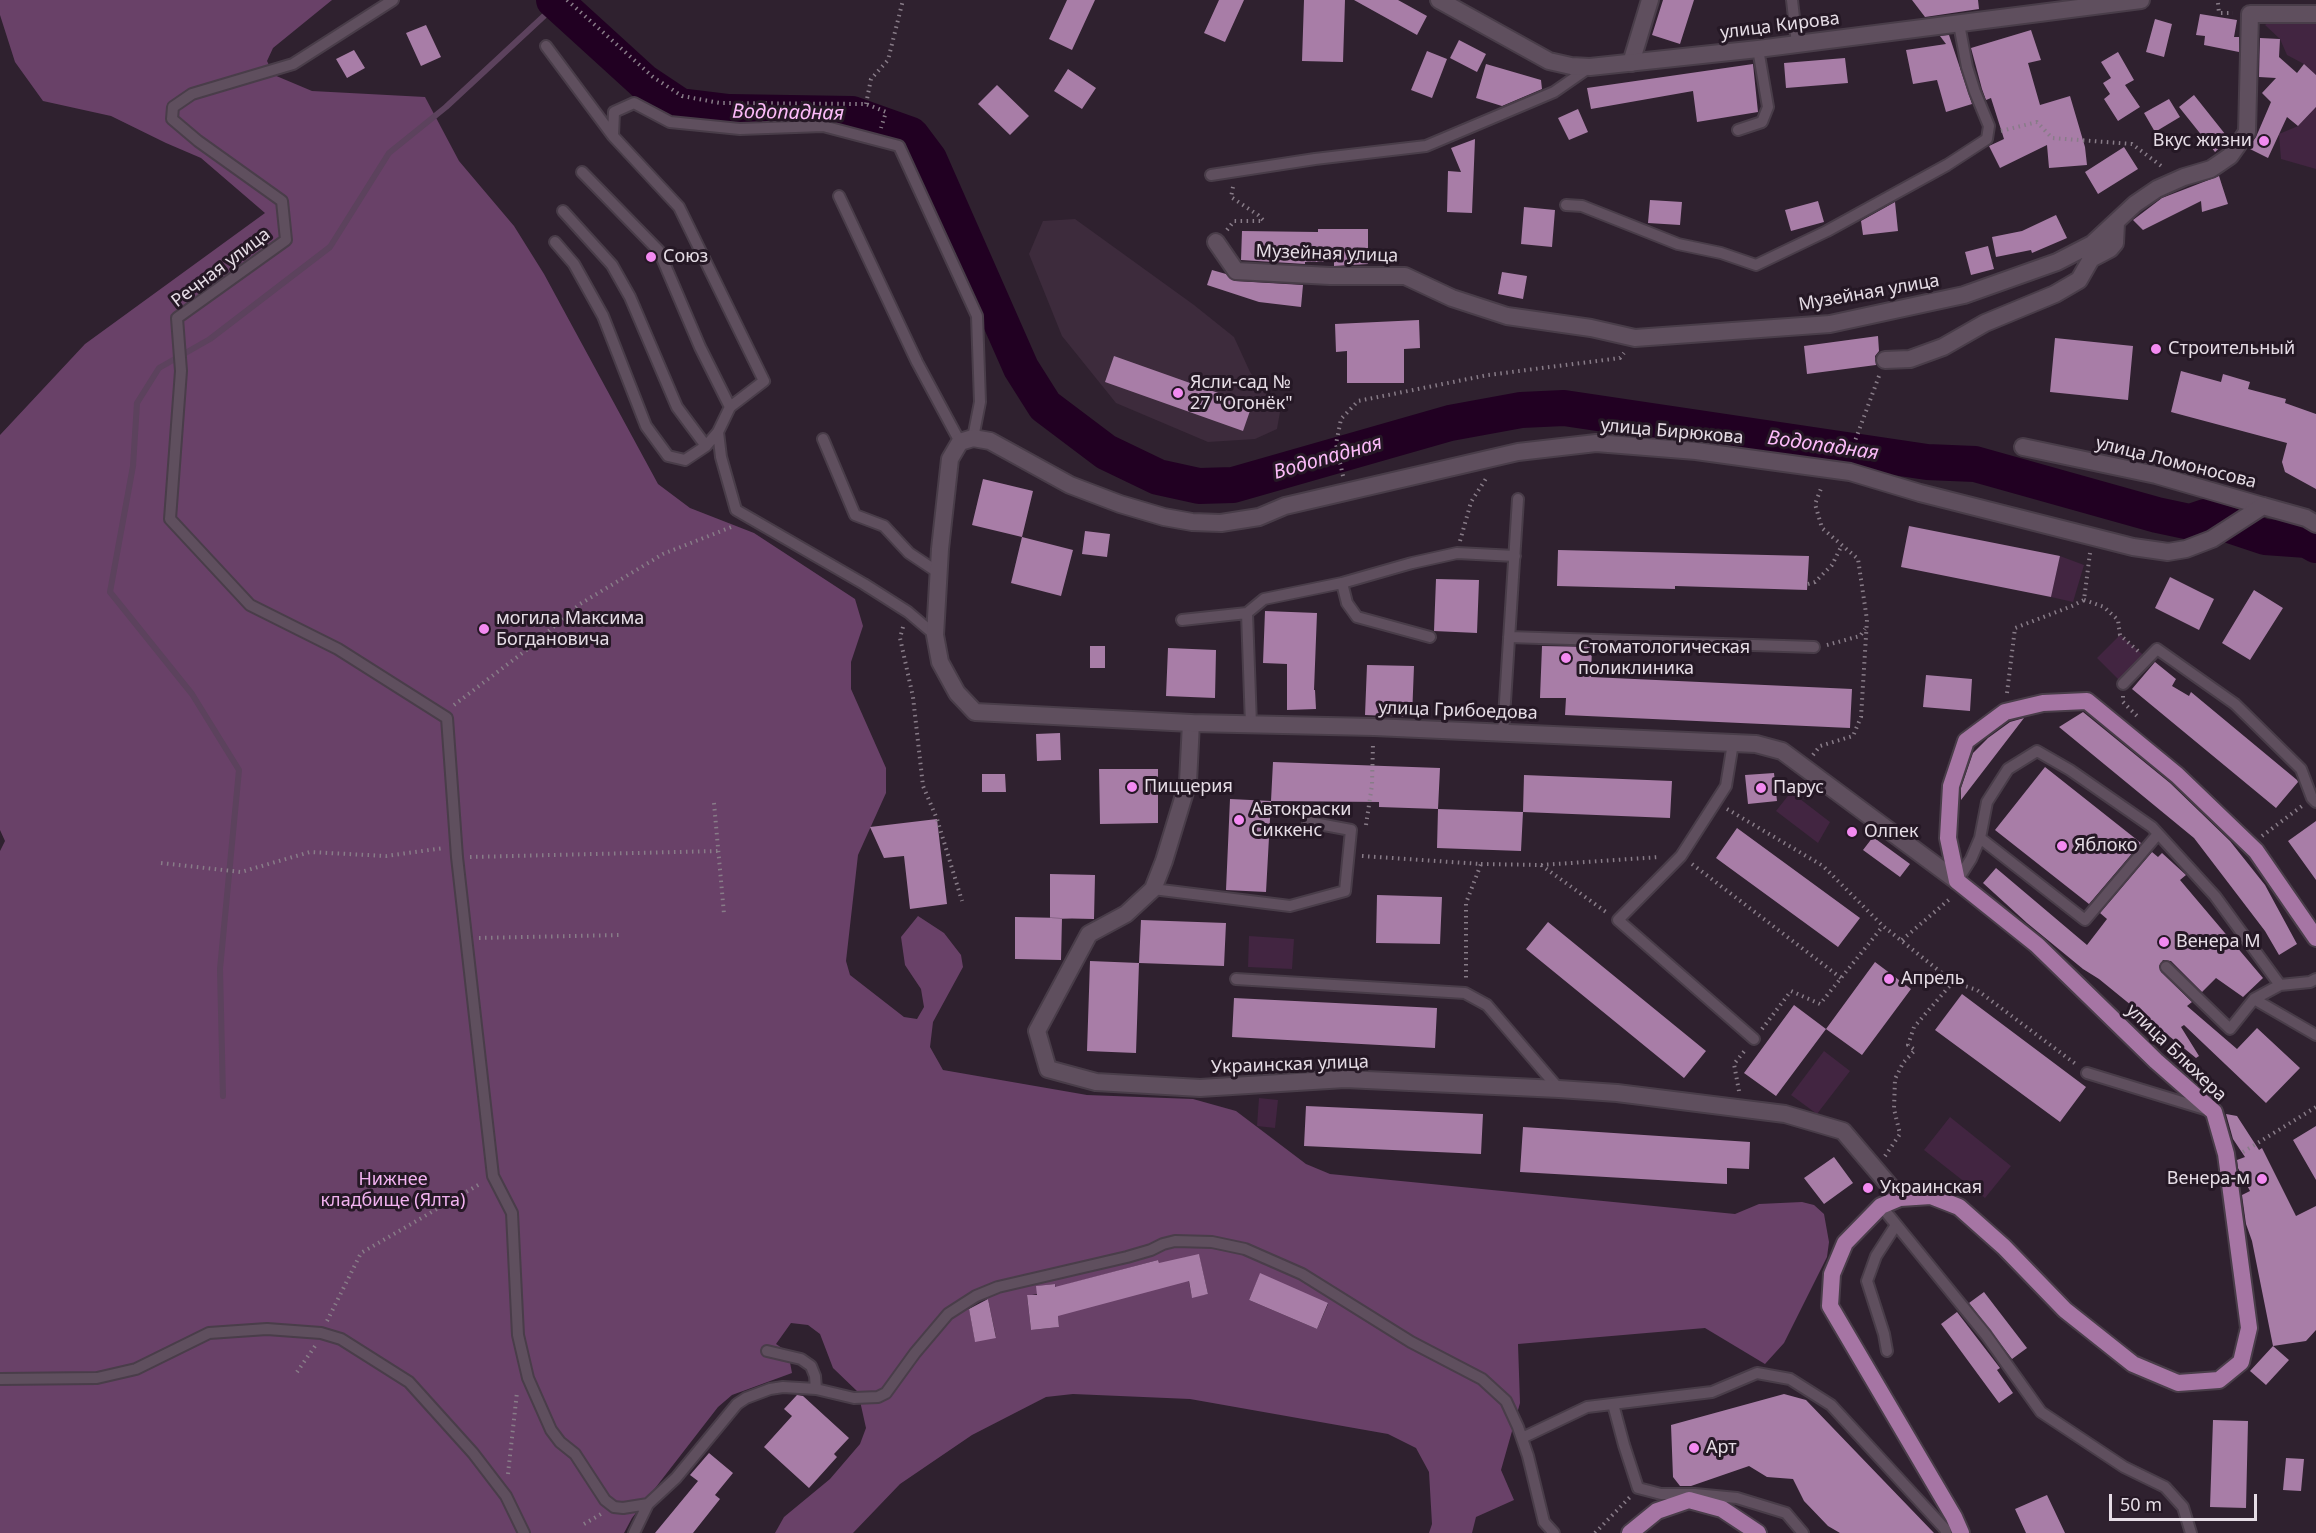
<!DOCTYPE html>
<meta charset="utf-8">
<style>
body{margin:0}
#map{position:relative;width:2316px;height:1533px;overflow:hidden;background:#2f212f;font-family:"Noto Sans",sans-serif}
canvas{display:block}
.scale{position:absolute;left:2109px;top:1494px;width:148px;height:27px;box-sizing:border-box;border:3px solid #e6dde6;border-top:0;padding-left:8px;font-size:18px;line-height:21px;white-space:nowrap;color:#e6dde6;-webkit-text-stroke:4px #251825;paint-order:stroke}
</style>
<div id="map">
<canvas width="2316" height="1533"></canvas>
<div class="scale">50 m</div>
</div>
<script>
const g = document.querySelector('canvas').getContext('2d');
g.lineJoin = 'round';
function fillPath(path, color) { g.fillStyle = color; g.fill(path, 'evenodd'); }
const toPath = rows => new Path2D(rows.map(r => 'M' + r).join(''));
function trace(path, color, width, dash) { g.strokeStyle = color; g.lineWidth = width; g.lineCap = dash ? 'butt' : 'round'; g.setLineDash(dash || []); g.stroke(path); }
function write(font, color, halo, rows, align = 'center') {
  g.font = font + ' "Noto Sans",sans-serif'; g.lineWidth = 6; g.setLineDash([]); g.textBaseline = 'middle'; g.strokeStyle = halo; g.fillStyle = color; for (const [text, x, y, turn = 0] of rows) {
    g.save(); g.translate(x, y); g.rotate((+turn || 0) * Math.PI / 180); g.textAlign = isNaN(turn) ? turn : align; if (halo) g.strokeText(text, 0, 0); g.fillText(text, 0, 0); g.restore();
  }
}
const built = toPath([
 [1075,219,1194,305,1234,337,1250,372,1280,412,1277,429,1255,439,1208,442,1116,403,1062,336,1029,254,1043,221]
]);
const green = toPath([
 [2287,9,2316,9,2316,75,2304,64,2287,55,2280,39,2265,25],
 [2316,107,2316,169,2281,159,2279,134,2298,126],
 [2060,556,2084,565,2073,602,2051,597],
 [2120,635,2148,659,2123,684,2097,658],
 [1791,792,1830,822,1818,843,1776,811],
 [1249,936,1294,939,1292,969,1248,967],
 [1824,1051,1850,1071,1817,1114,1791,1095],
 [1259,1098,1278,1100,1275,1128,1257,1126],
 [1950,1117,2011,1166,1985,1198,1924,1150]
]);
const forest = toPath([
 [0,0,332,0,273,48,267,61,274,75,312,91,425,97,459,161,514,226,544,274,658,484,690,508,754,533,855,599,863,626,851,662,851,689,886,768,886,793,858,855,846,961,850,975,904,1017,917,1019,924,1007,921,989,905,965,901,937,918,916,944,933,961,955,963,967,933,1022,930,1047,943,1070,1087,1095,1193,1099,1236,1111,1306,1164,1330,1174,1735,1214,1759,1204,1802,1202,1814,1205,1824,1214,1829,1242,1827,1257,1784,1343,1765,1364,1705,1328,1518,1344,1520,1403,1501,1470,1514,1500,1476,1517,1472,1533,1429,1533,1432,1524,1429,1472,1416,1448,1388,1434,1190,1399,1073,1394,1046,1397,972,1435,900,1484,853,1533,775,1533,784,1517,830,1479,860,1444,866,1428,858,1392,833,1368,820,1334,808,1325,791,1323,776,1344,788,1352,792,1373,732,1395,718,1407,632,1518,624,1533,0,1533,0,851,5,841,0,830,0,435,85,344,265,213,201,158,166,143,111,116,43,101,15,62,0,15],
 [1199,1255,1208,1294,1192,1297,1184,1258],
 [1158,1260,1165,1287,1068,1284],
 [1260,1274,1328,1304,1317,1329,1249,1300],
 [1055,1284,1059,1327,1031,1330,1027,1296,1037,1294,1037,1286],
 [988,1299,996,1337,975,1341,968,1303]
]);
const stream = toPath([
 [223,1096,220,969,239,770,192,694,110,592,133,466,137,403,159,368,210,339,330,247,389,153,446,107,558,3]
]);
const river = toPath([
 [554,0,644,82,680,106,729,112,852,114,911,135,929,159,1021,368,1045,406,1106,452,1158,477,1199,486,1233,485,1450,423,1521,410,1564,408,1927,462,1975,464,2157,515,2190,522,2205,517,2265,537,2307,540,2316,545]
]);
const building = toPath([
 [1067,0,1095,0,1072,50,1049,39],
 [1219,0,1244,0,1225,42,1204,33],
 [1304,0,1345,0,1343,62,1302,61],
 [1354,0,1398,0,1427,16,1417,35],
 [1663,0,1694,0,1680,44,1652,35],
 [1912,0,1978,0,1979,9,1925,17],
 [2200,14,2237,20,2234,37,2239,37,2239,52,2204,45,2205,36,2196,35],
 [2155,19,2172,24,2164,57,2146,52],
 [426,25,441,57,421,66,406,33],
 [2031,30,2041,60,2028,63,2040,105,2070,96,2085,147,2087,165,2049,168,2047,145,2000,168,1989,146,2004,139,1991,98,1986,100,1982,89,1971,48],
 [1949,35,1972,104,1946,112,1937,80,1913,84,1906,50,1946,44,1940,36],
 [2260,38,2280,39,2279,57,2297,73,2304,64,2316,75,2316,107,2298,126,2287,117,2268,158,2248,148,2256,137,2271,102,2262,93,2276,78,2259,77],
 [1459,40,1486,54,1477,72,1450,58],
 [354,50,365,68,347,78,336,59],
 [1427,51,1447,59,1432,98,1411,90],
 [2118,52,2134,80,2125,85,2140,107,2118,121,2104,99,2110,94,2103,83,2111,78,2101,62],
 [1845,58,1848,83,1786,88,1784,63],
 [1486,64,1541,80,1542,89,1502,106,1476,98],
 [1753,64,1758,112,1697,122,1693,91,1591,109,1587,88],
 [1068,69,1096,88,1082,109,1054,91],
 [997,85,1029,116,1010,135,978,104],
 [2194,95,2229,139,2215,152,2179,107],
 [2169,99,2180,117,2155,132,2144,113],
 [1578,109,1588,132,1569,140,1558,118],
 [1475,139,1472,213,1447,212,1448,171,1461,172,1451,148],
 [2124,147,2138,169,2098,194,2085,172],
 [2219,176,2228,204,2202,212,2201,201,2143,230,2133,220,2162,198],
 [1650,200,1682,202,1680,225,1648,223],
 [1818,201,1824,222,1791,231,1785,210],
 [1895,202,1898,231,1863,235,1861,221],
 [1524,207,1555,210,1552,247,1521,244],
 [2056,215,2067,238,2032,253,2031,250,1996,257,1992,237,2022,231],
 [1318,229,1368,229,1368,264,1334,266,1334,262,1305,262,1305,264,1241,260,1242,231,1318,232],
 [1988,246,1994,269,1971,275,1965,252],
 [1212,270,1226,274,1235,281,1303,285,1301,307,1259,302,1207,285],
 [1502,272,1527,276,1523,299,1498,294],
 [1419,320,1420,348,1404,349,1404,383,1347,383,1347,351,1336,352,1335,324],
 [1878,336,1879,351,1875,356,1876,365,1807,374,1804,346],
 [2055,338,2133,346,2128,400,2050,392],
 [1114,356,1252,405,1243,431,1105,382],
 [2181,371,2221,382,2223,374,2250,382,2248,389,2286,399,2285,403,2316,414,2316,489,2285,472,2282,462,2287,443,2171,412],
 [983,479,1033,491,1022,537,972,525],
 [1909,526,2060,556,2051,597,1901,567],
 [1085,531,1110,534,1107,557,1082,554],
 [1022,537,1073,550,1061,596,1011,583],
 [1558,550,1809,556,1807,590,1675,586,1675,589,1557,586],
 [2170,577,2214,599,2199,630,2155,608],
 [1436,579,1479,580,1477,633,1434,631],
 [2254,590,2283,608,2250,660,2222,643],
 [1265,611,1317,613,1314,690,1315,690,1316,709,1287,710,1287,664,1263,663],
 [1090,646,1105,646,1105,668,1090,668],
 [1542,646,1592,647,1591,677,1852,689,1850,728,1565,715,1566,698,1540,698],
 [1168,648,1216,650,1215,698,1166,696],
 [2155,662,2176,679,2172,686,2189,696,2191,692,2297,780,2298,782,2276,808,2132,689],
 [1367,665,1414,666,1412,717,1365,715],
 [1926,675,1972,679,1970,711,1923,707],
 [2083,712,2170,783,2230,841,2265,885,2297,944,2279,955,2265,931,2194,838,2059,727],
 [2024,718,1961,800,1961,788,1973,753,1988,738,2010,722],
 [1060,733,1061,760,1037,761,1036,734],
 [1273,762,1440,768,1438,809,1379,807,1379,802,1271,801],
 [2045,767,2141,843,2089,904,1995,830],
 [1099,769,1158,769,1158,823,1100,824],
 [1774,773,1777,801,1748,804,1745,775],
 [982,774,1005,774,1006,792,982,792],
 [1524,775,1672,781,1670,818,1523,812],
 [1230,799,1271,801,1266,892,1226,890],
 [1438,809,1523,812,1521,851,1437,848],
 [937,819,947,904,910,909,904,856,884,858,870,827],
 [2316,821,2316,880,2288,841],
 [1737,828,1860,918,1838,947,1716,858],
 [1873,837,1910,864,1900,877,1863,850],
 [2152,852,2158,857,2162,853,2186,875,2180,880,2263,978,2243,997,2216,978,2202,992,2171,961,2163,960,2159,966,2161,972,2192,1002,2187,1006,2237,1049,2257,1028,2300,1068,2266,1103,2184,1025,2181,1027,2199,1056,2196,1058,2099,979,2083,969,2027,923,1983,883,1996,868,2087,945,2107,919,2100,913],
 [1050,874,1095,875,1094,919,1050,918],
 [1377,895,1442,897,1440,944,1376,943],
 [1015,917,1062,918,1061,960,1015,959],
 [1141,920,1226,923,1224,966,1139,963],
 [1548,922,1706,1051,1684,1078,1526,949],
 [1090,961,1139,963,1136,1053,1087,1051],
 [1875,962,1911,989,1862,1055,1826,1029],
 [1962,994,2086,1087,2060,1122,1935,1030],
 [1234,998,1437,1008,1435,1048,1232,1037],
 [1794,1005,1826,1029,1776,1096,1744,1073],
 [1306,1106,1483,1114,1481,1154,1304,1146],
 [2226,1114,2237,1116,2259,1150,2262,1148,2296,1216,2316,1206,2316,1330,2306,1341,2273,1346,2252,1241,2246,1224,2242,1195,2250,1191,2238,1168,2237,1160,2245,1157,2233,1139],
 [2316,1126,2316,1180,2293,1140],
 [1523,1127,1750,1142,1749,1169,1727,1168,1727,1184,1520,1172],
 [1834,1157,1853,1183,1824,1204,1804,1178],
 [1199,1254,1208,1294,1192,1298,1189,1281,1058,1316,1059,1327,1031,1330,1027,1295,1037,1295,1036,1286,1055,1284,1055,1287,1158,1260,1159,1263],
 [1260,1273,1328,1303,1317,1329,1249,1300],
 [1984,1292,2027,1348,2012,1359,1969,1303],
 [988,1299,996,1338,975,1342,969,1309],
 [1957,1312,2000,1368,1997,1370,2013,1393,1999,1403,1941,1324],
 [2273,1346,2289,1360,2266,1385,2250,1371],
 [1784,1394,1806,1400,1934,1533,1840,1533,1828,1526,1804,1501,1793,1479,1767,1477,1749,1466,1691,1486,1680,1486,1673,1477,1671,1425],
 [797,1395,803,1396,849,1438,834,1454,837,1457,809,1488,764,1447,792,1416,784,1409],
 [2213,1420,2248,1421,2246,1508,2210,1507],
 [709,1453,733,1473,715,1495,720,1499,693,1533,655,1533,698,1481,690,1475],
 [2286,1458,2304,1459,2301,1491,2283,1490],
 [2047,1495,2065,1533,2026,1533,2015,1509]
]);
const path = toPath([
 [567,0,653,77,682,96,720,103,866,104,886,112,881,128],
 [2218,3,2219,13,2233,13],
 [866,104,871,79,888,60,903,0],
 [2001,131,2037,122,2052,138,2132,144,2164,168],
 [1233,187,1231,197,1258,215,1264,221],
 [1227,230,1234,221,1263,221],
 [1852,457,1855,441,1879,376],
 [1343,476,1336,444,1341,419,1358,401,1488,375,1620,358,1624,353],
 [1460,541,1471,502,1487,477],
 [1808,584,1815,582,1832,565,1842,545],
 [2084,600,2104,607,2118,620,2120,635,2138,651],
 [903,627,900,638,913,697,923,786,937,819,962,901],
 [1827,645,1860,636,1865,629],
 [2007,693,2015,628,2072,606,2084,600,2090,553],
 [2123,696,2123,702,2139,718],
 [454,705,529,648,580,604,663,554,734,526],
 [1813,755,1820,746,1853,736,1861,717,1867,620,1858,559,1822,528,1815,504,1822,486],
 [714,803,724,914],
 [1727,809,1823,866,1883,926,1953,982,1977,990,2077,1065],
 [1366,825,1372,785,1373,743],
 [2262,836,2302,806],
 [1362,856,1481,864,1466,903,1466,981],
 [470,857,718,851],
 [161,863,241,872,310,852,386,856,444,848],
 [1481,864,1541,865,1606,912],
 [1692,864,1841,978],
 [1541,865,1660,857],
 [479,938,621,935],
 [1902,940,1952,897],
 [1762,1029,1791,991,1820,1004,1883,926],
 [1739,1091,1734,1064,1746,1049],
 [2243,1152,2316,1107],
 [1885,1156,1900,1134,1894,1109,1895,1079,1903,1063,1915,1050,1908,1045,1914,1027,1953,982],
 [327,1321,361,1253,480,1184],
 [297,1372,315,1346],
 [508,1474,517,1392],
 [584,1524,601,1514],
 [1595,1533,1630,1497]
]);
const service = toPath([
 [393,0,293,64,192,94,173,107,172,119,198,141,282,201,286,240,177,318,181,371,170,519,250,605,338,649,447,718,457,857,493,1176,512,1213,518,1335,528,1378,551,1430,560,1442,575,1454,605,1500,614,1507,623,1508,648,1504,676,1478,737,1404,746,1398,770,1389,783,1387,816,1389,854,1398,878,1397,886,1393,915,1353,948,1314,976,1296,998,1287,1127,1257,1151,1250,1163,1244,1175,1241,1212,1242,1245,1249,1302,1274,1411,1342,1482,1379,1506,1401,1518,1427,1528,1456,1544,1522,1554,1533],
 [1792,0,1797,44],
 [546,46,613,136],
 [1738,130,1762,122,1768,107,1758,49],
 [582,172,659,251,700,347,730,407],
 [1211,175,1315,159,1426,146,1554,92,1590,67],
 [839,196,917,362,960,442],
 [1566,205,1582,206,1678,244,1721,253,1756,265,1827,231,1947,165,1987,139,1989,126,1975,92,1967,67,1959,24],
 [563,211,612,265,630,297,677,407,706,446,718,432,730,407,764,381,679,207,613,136,614,112,634,103,670,122,740,129,823,126,899,146,977,316,980,402,973,438],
 [555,242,574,264,603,316,646,426,668,456,685,460,706,446],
 [718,432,721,457,736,510,864,584,908,612,935,635],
 [823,439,855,515,884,526,909,553,939,573],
 [1342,583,1347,603,1357,617,1430,637],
 [1247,613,1251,725],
 [1182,620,1247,613,1264,599,1342,583,1412,563,1457,553,1515,556],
 [1509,637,1814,647],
 [2123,684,2157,649,2235,704,2301,769,2312,798,2316,802],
 [1503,733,1518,499],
 [1733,743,1726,786,1681,856,1618,920,1754,1039],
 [1980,838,2085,920,2158,834],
 [1957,881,1971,859,1980,838,1987,802,2008,769,2037,751,2070,770,2152,827,2215,896,2280,985,2310,982,2316,979],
 [1153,889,1290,906,1345,891,1351,830,1308,822],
 [2166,967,2230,1029,2254,999,2280,985],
 [1236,979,1465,993,1487,1005,1559,1089],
 [2254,999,2316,1035],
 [2087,1073,2208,1110],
 [1881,1206,1986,1335,2041,1412,2124,1467,2165,1487,2183,1507,2191,1533],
 [767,1351,801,1359,811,1366,815,1376,816,1389],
 [1887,1351,1884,1334,1867,1281,1876,1256,1896,1225],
 [0,1379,97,1378,136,1369,209,1333,267,1329,321,1333,341,1339,409,1382,473,1453,506,1496,524,1533],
 [1613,1404,1624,1445,1638,1488,1661,1494,1695,1494,1737,1498,1786,1513,1803,1533],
 [1522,1438,1587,1407,1712,1392,1757,1373,1790,1379,1831,1405,1945,1529,1946,1533],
 [634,1533,648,1504]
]);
const minor = toPath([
 [1631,63,1650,0],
 [1216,242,1236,271,1330,276,1405,276,1452,298,1507,316,1591,328,1635,338,1830,324,1964,295,2057,262,2092,244,2135,204,2157,189,2184,177,2211,169,2230,156,2247,132,2250,14,2316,14],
 [1885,360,1910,359,1943,347,1985,323,2055,294,2079,280,2091,259,2110,249,2115,243,2116,223],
 [2023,447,2156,475,2263,506],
 [1191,723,1188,782,1164,861,1153,889,1126,914,1089,934,1037,1031,1048,1069,1096,1082,1200,1088,1345,1079,1559,1089,1617,1093,1785,1114,1843,1131,1900,1198]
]);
const tertiary = toPath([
 [1957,881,1782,751,1756,744,1374,727,1191,723,975,712,957,693,940,662,935,635,940,549,950,459,960,442,973,438,990,441,1070,485,1120,504,1164,517,1192,522,1221,523,1259,517,1285,506,1518,452,1596,443,1696,451,1850,472,1920,493,2133,547,2168,552,2186,549,2212,539,2263,506,2306,518,2316,524]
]);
const secondary = toPath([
 [1439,0,1549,61,1571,66,1590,67,1758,49,2141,0]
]);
const primary = toPath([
 [1630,1533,1657,1511,1689,1500,1722,1509,1758,1533],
 [1961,1533,1954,1517,1830,1306,1832,1274,1845,1243,1881,1206,1900,1198,1931,1196,1959,1207,2004,1247,2065,1310,2133,1364,2178,1383,2219,1380,2241,1362,2249,1328,2226,1154,2214,1112,2156,1061,2037,945,1957,881,1948,838,1951,786,1966,741,2005,712,2043,703,2087,701,2177,775,2256,851,2316,938]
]);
const markers = [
 [2264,141,6,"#f38af1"],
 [651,257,6,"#f38af1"],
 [2156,349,6,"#f38af1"],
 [1178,393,6,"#f38af1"],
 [484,629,6,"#f38af1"],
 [1566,658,6,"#f38af1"],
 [1132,787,6,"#f38af1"],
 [1761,788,6,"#f38af1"],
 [1239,820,6,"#f38af1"],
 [1852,832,6,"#f38af1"],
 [2062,846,6,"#f38af1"],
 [2164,942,6,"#f38af1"],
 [1889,979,6,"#f38af1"],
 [2262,1179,6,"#f38af1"],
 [1868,1188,6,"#f38af1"],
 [1694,1448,6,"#f38af1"]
];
const streetNames = [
 ["улица Кирова",1780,26,-7],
 ["Музейная улица",1327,254,2],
 ["Речная улица",221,268,-37],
 ["Музейная улица",1869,293,-10],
 ["улица Бирюкова",1672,432,5],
 ["улица Ломоносова",2176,463,14],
 ["улица Грибоедова",1458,711,2],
 ["улица Блюхера",2176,1053,44],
 ["Украинская улица",1290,1065,-2]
];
const poiNames = [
 ["Вкус жизни",2252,141,"right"],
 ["Союз",663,257],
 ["Строительный",2168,349],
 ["Ясли-сад №",1190,383],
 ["27 \"Огонёк\"",1190,404],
 ["могила Максима",496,619],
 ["Богдановича",496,640],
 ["Стоматологическая",1578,648],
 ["поликлиника",1578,669],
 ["Пиццерия",1144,787],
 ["Парус",1773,788],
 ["Автокраски",1251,810],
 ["Сиккенс",1251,831],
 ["Олпек",1864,832],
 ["Яблоко",2074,846],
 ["Венера М",2176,942],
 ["Апрель",1901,979],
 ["Венера-м",2250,1179,"right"],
 ["Украинская",1880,1188],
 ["Арт",1706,1448]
];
const parkNames = [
 ["Нижнее",393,1180],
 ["кладбище (Ялта)",393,1201]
];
const waterNames = [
 ["Водопадная",788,113,1],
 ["Водопадная",1823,446,8],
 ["Водопадная",1328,458,-16]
];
fillPath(built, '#3d2b3c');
fillPath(green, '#422541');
fillPath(forest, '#694168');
trace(stream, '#5c425d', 6);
trace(river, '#210022', 36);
fillPath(building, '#a87da7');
trace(service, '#493d49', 14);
trace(minor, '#493d49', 20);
trace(tertiary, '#493d49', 20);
trace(secondary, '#493d49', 20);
trace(primary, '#493d49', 20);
trace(path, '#887c88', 4, [1.5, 4.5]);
trace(service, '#5f4f5e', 10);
trace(minor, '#5f4f5e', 16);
trace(tertiary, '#5f4f5e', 16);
trace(secondary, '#5f4f5e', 16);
trace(primary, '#a675a4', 16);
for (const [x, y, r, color] of markers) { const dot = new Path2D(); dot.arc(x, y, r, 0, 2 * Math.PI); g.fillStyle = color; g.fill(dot); trace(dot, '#251825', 2); }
write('18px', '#e6dde6', '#251825', streetNames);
write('18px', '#e6dde6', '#251825', poiNames, 'left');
write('18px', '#f2b2f0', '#251825', parkNames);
write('italic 20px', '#fcbbf9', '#251825', waterNames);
</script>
